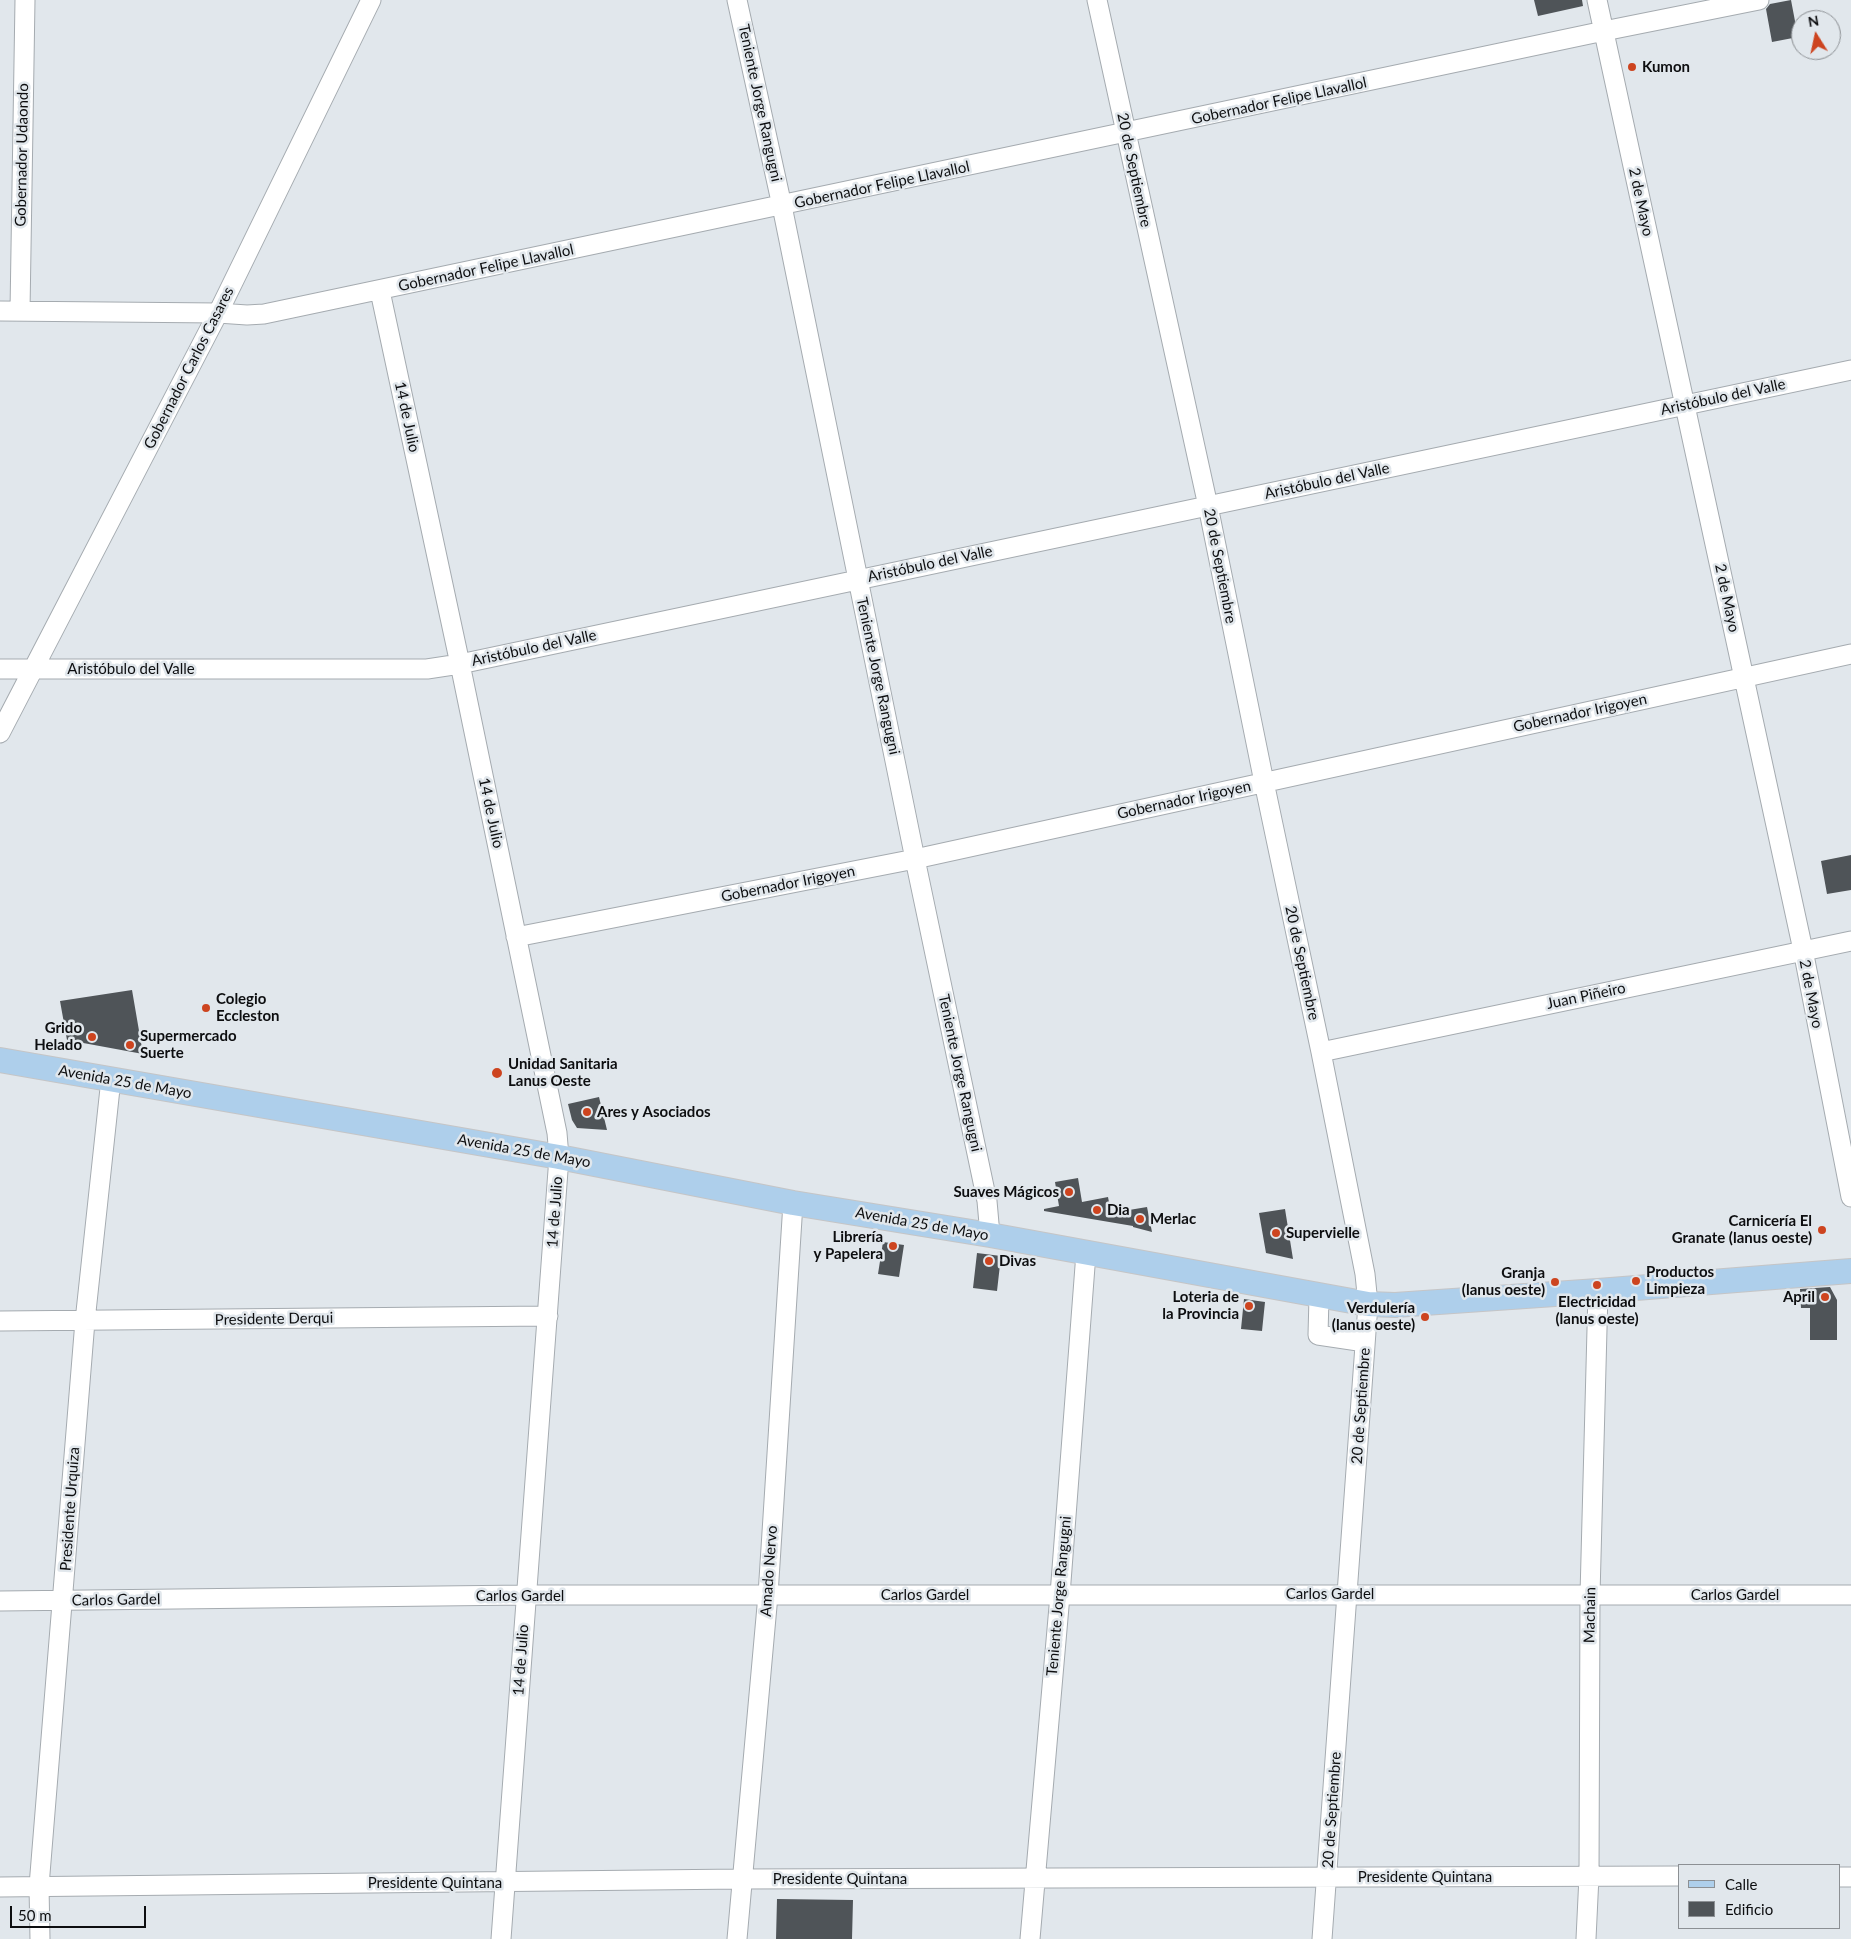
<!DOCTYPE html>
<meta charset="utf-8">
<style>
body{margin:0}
#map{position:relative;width:1851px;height:1939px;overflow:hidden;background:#e1e7ec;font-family:Lato,sans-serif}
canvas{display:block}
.legend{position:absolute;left:1678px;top:1864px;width:162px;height:65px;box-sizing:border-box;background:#e1e7ec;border:1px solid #8c9094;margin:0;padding:6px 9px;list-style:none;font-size:15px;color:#0d0e10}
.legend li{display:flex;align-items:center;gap:10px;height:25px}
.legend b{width:25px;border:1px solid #8c9094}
.north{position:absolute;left:1791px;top:10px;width:50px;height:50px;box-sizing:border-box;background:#e1e7ec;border:1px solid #8c9094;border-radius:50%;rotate:350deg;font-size:14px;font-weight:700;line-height:20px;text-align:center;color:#0d0e10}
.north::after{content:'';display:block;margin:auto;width:18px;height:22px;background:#cd441f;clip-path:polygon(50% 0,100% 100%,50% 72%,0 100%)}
.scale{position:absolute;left:10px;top:1906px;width:136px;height:22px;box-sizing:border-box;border:2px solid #0d0e10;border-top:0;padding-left:6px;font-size:15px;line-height:18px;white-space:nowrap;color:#0d0e10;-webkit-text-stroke:4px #e1e7ec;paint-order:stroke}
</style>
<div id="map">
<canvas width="1851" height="1939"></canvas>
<ul class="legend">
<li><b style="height:6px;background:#aecfeb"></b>Calle</li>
<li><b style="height:14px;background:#4f5458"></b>Edificio</li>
</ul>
<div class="north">N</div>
<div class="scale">50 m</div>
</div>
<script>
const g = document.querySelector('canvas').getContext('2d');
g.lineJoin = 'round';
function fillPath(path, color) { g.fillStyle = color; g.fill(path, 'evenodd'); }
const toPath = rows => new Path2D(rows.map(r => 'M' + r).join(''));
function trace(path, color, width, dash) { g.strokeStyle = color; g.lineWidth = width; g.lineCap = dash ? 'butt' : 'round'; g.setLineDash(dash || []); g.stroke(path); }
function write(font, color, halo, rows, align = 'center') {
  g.font = font + ' Lato,sans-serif'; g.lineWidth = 5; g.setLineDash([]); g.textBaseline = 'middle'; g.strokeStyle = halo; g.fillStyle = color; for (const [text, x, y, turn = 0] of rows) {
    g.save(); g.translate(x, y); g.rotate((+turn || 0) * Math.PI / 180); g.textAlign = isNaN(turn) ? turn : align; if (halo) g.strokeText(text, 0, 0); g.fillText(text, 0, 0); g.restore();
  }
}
const building = toPath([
 [1534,0,1582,0,1583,6,1538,16],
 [1791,0,1798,37,1772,42,1766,9,1770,4],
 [1851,855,1851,890,1827,894,1821,861],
 [132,990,143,1054,67,1040,60,1001],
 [599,1097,607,1130,577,1128,572,1120,568,1104],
 [1078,1178,1082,1202,1108,1197,1111,1213,1147,1207,1152,1232,1133,1227,1133,1226,1044,1211,1044,1209,1059,1206,1055,1182],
 [1285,1209,1293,1259,1266,1253,1259,1213],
 [883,1242,904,1245,899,1277,878,1274],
 [977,1253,1001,1256,997,1291,973,1288],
 [1830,1287,1837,1300,1837,1340,1810,1340,1810,1308,1801,1308,1800,1289],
 [1244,1299,1265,1302,1262,1331,1241,1329],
 [777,1899,853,1900,852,1939,776,1939]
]);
const minor = toPath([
 [737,0,782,206,915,859,987,1201,990,1235],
 [1097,0,1208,506,1264,782,1321,1052,1365,1274,1368,1304,1322,1939],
 [1597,0,1803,950,1851,1197],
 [380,291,460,664,557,1133,559,1157,501,1939],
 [0,311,218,313,247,315,264,314,1604,31,1759,0],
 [20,311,25,0],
 [0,669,427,669,460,664,1851,370],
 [0,733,218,313,371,0],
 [516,937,915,859,1851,654],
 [1321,1052,1851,941],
 [1319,1297,1318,1335,1365,1342],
 [0,1321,548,1316],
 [0,1601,526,1595,1851,1595],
 [1840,1877,1851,1877],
 [0,1887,741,1879,1680,1876],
 [40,1939,39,1886,85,1321,111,1079],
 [737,1939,768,1595,793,1203],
 [1030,1939,1060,1595,1086,1253],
 [1586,1939,1589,1876,1590,1595,1598,1291]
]);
const major = toPath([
 [0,1060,559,1157,793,1203,990,1235,1368,1304,1395,1305,1598,1291,1851,1271]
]);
const markers = [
 [1632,67,5,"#cd441f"],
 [206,1008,5,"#cd441f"],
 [92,1037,5,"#cd441f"],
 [130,1045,5,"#cd441f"],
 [497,1073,6,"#cd441f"],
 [587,1112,5,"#cd441f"],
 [1069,1192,5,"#cd441f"],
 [1097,1210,5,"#cd441f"],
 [1140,1219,5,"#cd441f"],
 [1822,1230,5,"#cd441f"],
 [1276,1233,5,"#cd441f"],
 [893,1246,5,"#cd441f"],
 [989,1261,5,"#cd441f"],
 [1636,1281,5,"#cd441f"],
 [1555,1282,5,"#cd441f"],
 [1597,1285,5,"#cd441f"],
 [1825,1297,5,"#cd441f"],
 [1249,1306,5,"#cd441f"],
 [1425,1317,5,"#cd441f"]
];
const poiNames = [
 ["Kumon",1642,67],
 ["Colegio",216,999],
 ["Eccleston",216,1016],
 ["Grido",82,1028,"right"],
 ["Helado",82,1045,"right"],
 ["Supermercado",140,1036],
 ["Suerte",140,1053],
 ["Unidad Sanitaria",508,1064],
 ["Lanus Oeste",508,1081],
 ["Ares y Asociados",597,1112],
 ["Suaves Mágicos",1059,1192,"right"],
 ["Dia",1107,1210],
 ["Merlac",1150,1219],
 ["Carnicería El",1812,1221,"right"],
 ["Granate (lanus oeste)",1812,1238,"right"],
 ["Supervielle",1286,1233],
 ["Librería",883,1237,"right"],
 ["y Papelera",883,1254,"right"],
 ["Divas",999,1261],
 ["Productos",1646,1272],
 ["Limpieza",1646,1289],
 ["Granja",1545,1273,"right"],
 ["(lanus oeste)",1545,1290,"right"],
 ["Loteria de",1239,1297,"right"],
 ["la Provincia",1239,1314,"right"],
 ["April",1815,1297,"right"],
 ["Electricidad",1597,1302,"center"],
 ["(lanus oeste)",1597,1319,"center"],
 ["Verdulería",1415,1308,"right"],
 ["(lanus oeste)",1415,1325,"right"]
];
const streetNames = [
 ["Gobernador Felipe Llavallol",1279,101,-12],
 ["Teniente Jorge Rangugni",760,103,78],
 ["Gobernador Udaondo",22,155,-89],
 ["20 de Septiembre",1134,170,78],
 ["Gobernador Felipe Llavallol",882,185,-12],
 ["2 de Mayo",1641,202,78],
 ["Gobernador Felipe Llavallol",486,268,-12],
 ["Gobernador Carlos Casares",189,368,-63],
 ["Aristóbulo del Valle",1723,397,-12],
 ["14 de Julio",407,417,78],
 ["Aristóbulo del Valle",1327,481,-12],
 ["Aristóbulo del Valle",930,564,-12],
 ["20 de Septiembre",1220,566,79],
 ["2 de Mayo",1727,598,78],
 ["Aristóbulo del Valle",534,648,-12],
 ["Aristóbulo del Valle",131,669],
 ["Teniente Jorge Rangugni",878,676,78],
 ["Gobernador Irigoyen",1580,713,-12],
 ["Gobernador Irigoyen",1184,800,-12],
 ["14 de Julio",491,813,78],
 ["Gobernador Irigoyen",788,884,-11],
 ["20 de Septiembre",1302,963,78],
 ["2 de Mayo",1811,994,79],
 ["Juan Piñeiro",1586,996,-12],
 ["Teniente Jorge Rangugni",960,1073,78],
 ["Avenida 25 de Mayo",125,1082,10],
 ["Avenida 25 de Mayo",524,1151,10],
 ["14 de Julio",555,1212,-86],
 ["Avenida 25 de Mayo",922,1224,10],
 ["Presidente Derqui",274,1319,-1],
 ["20 de Septiembre",1361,1406,-86],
 ["Presidente Urquiza",70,1509,-86],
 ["Amado Nervo",769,1571,-86],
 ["Carlos Gardel",1330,1594],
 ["Carlos Gardel",925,1595],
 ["Carlos Gardel",1735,1595],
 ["Carlos Gardel",520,1596],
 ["Teniente Jorge Rangugni",1059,1596,-85],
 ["Carlos Gardel",116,1600,-1],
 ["Machain",1590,1615,-89],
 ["14 de Julio",521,1660,-86],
 ["20 de Septiembre",1332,1810,-86],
 ["Presidente Quintana",1425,1877],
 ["Presidente Quintana",840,1879],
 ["Presidente Quintana",435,1883]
];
fillPath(building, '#4f5458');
trace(minor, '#a5abb0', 21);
trace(major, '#c5c5c6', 26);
trace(minor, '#fff', 19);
trace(major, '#aecfeb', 24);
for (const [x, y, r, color] of markers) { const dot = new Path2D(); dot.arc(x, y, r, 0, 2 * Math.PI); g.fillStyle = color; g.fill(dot); trace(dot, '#e1e7ec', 2); }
write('bold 15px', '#0d0e10', '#e1e7ec', poiNames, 'left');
write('15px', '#0d0e10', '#e1e7ec', streetNames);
</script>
